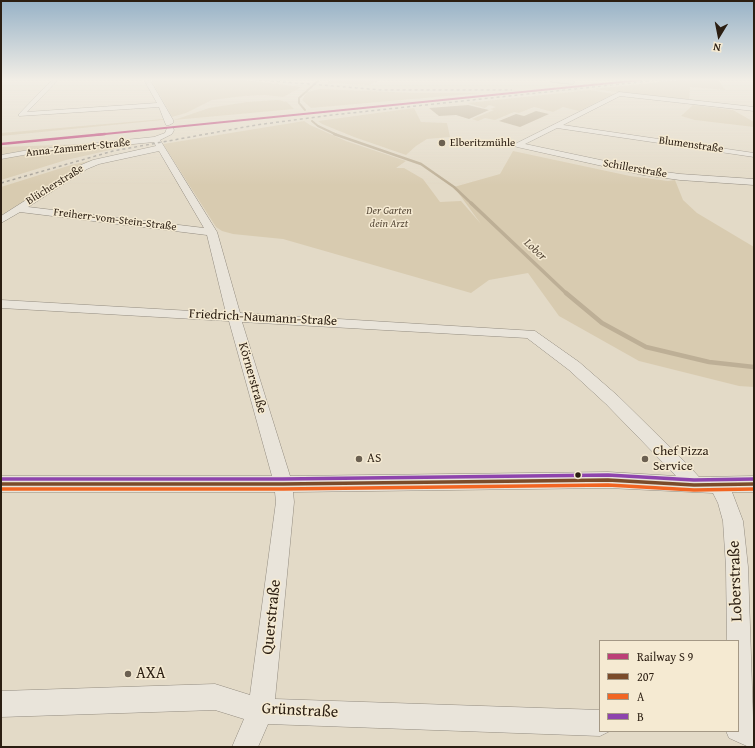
<!DOCTYPE html>
<meta charset="utf-8">
<style>
body{margin:0}
#map{position:relative;width:755px;height:748px;overflow:hidden;background:#e3dac7;font-family:"Gentium Book Plus",serif}
canvas{display:block}
.frame{position:absolute;inset:0;border:2px solid #2b1e12;pointer-events:none}
.legend{position:absolute;left:599px;top:640px;width:140px;height:92px;box-sizing:border-box;background:#f5ead2;border:1px solid #a49885;margin:0;padding:5px 7px;list-style:none;font-size:12px;color:#2b1e12}
.legend li{display:flex;align-items:center;gap:8px;height:20px}
.legend b{width:20px;border:1px solid #a49885}
.north{position:absolute;left:699px;top:16px;width:40px;height:40px;-webkit-text-stroke:3px #f5ead2;paint-order:stroke;rotate:190deg;font-size:11px;font-weight:700;line-height:16px;text-align:center;color:#2b1e12}
.north::after{content:'';display:block;margin:auto;width:14px;height:18px;background:#2b1e12;clip-path:polygon(50% 0,100% 100%,50% 72%,0 100%)}
</style>
<div id="map">
<canvas width="755" height="748"></canvas>
<div class="frame"></div>
<ul class="legend">
<li><b style="height:5px;background:#bc4077"></b>Railway S 9</li>
<li><b style="height:5px;background:#7a4b2a"></b>207</li>
<li><b style="height:5px;background:#f26522"></b>A</li>
<li><b style="height:5px;background:#8e44ad"></b>B</li>
</ul>
<div class="north">N</div>
</div>
<script>
const g = document.querySelector('canvas').getContext('2d');
g.lineJoin = 'round';
function fillPath(path, color) { g.fillStyle = color; g.fill(path, 'evenodd'); }
const toPath = rows => new Path2D(rows.map(r => 'M' + r).join(''));
function trace(path, color, width, dash) { g.strokeStyle = color; g.lineWidth = width; g.lineCap = dash ? 'butt' : 'round'; g.setLineDash(dash || []); g.stroke(path); }
function write(font, color, halo, rows, align = 'center') {
  g.font = font + ' "Gentium Book Plus",serif'; g.lineWidth = 3; g.setLineDash([]); g.textBaseline = 'middle'; g.strokeStyle = halo; g.fillStyle = color; for (const [text, x, y, turn = 0] of rows) {
    g.save(); g.translate(x, y); g.rotate((+turn || 0) * Math.PI / 180); g.textAlign = isNaN(turn) ? turn : align; if (halo) g.strokeText(text, 0, 0); g.fillText(text, 0, 0); g.restore();
  }
}
const green = toPath([
 [151,80,245,80,302,87,283,97,265,95,244,96,212,100,186,113,172,117],
 [330,80,381,80,368,85,328,83],
 [678,80,719,80,725,90,690,87,689,101,592,89],
 [319,89,418,93,481,93,311,108,302,100,307,92],
 [590,90,614,94,579,111,563,107,553,112,534,107,519,113,514,112,495,120,485,118,478,121,472,119,494,110,490,109,496,107,489,105,485,108,467,103],
 [278,100,287,102,294,109,174,120,209,108,247,102],
 [693,105,733,110,754,122,754,127,695,120,681,116],
 [414,108,421,122,447,123,450,137,427,139,416,146,406,155,354,137,322,124,318,121],
 [163,119,163,120,1,136,1,133],
 [304,121,310,125,346,141,406,161,396,168,404,168,423,179,440,202,461,201,481,224,454,187,500,174,513,151,630,176,668,181,675,180,683,200,697,213,754,247,754,387,739,386,639,361,559,316,528,273,489,280,471,293,283,239,233,234,222,231,216,227,163,144],
 [150,141,66,160,1,180,1,158,77,148,124,145],
 [111,143,1,156,1,147],
 [154,146,155,146,91,162,1,218,1,187,71,165]
]);
const water = toPath([
 [468,105,489,110,469,119,456,115,439,116,429,108],
 [536,111,549,114,520,127,499,121,516,114,524,116]
]);
const streamFar3 = toPath([
 [305,110,299,103,299,98,319,80],
 [312,121,318,126,337,135]
]);
const streamFar2 = toPath([
 [334,134,421,164,454,187,472,204]
]);
const streamFar1 = toPath([
 [471,203,567,294]
]);
const stream = toPath([
 [566,293,602,323,646,347,709,362,754,367]
]);
const minor = toPath([
 [52,80,58,80,27,112,157,103,144,80,150,80,173,120,173,123,169,125,166,125,159,107,19,116,19,114,52,80],
 [549,80,570,80,575,82,572,84,552,82,549,80],
 [619,92,754,107,754,111,620,96,563,125,754,153,754,157,557,128,525,144,643,169,680,174,754,179,754,185,680,180,643,175,517,147,513,145,619,92],
 [167,128,173,128,174,130,172,134,160,140,217,232,240,313,535,331,579,362,618,396,689,466,699,477,754,476,754,492,732,492,743,521,748,567,754,747,749,747,729,738,726,731,738,731,738,641,727,641,726,567,723,521,718,503,713,493,608,488,293,492,294,502,275,699,600,710,600,731,610,731,600,736,268,724,258,747,232,747,244,719,215,710,1,717,1,691,215,684,250,695,276,502,275,492,1,492,1,476,272,476,229,321,1,308,1,300,226,313,207,235,20,212,1,223,1,216,81,165,93,160,156,146,154,142,29,154,1,159,1,155,29,150,154,137,165,133,167,128],
 [159,151,204,228,28,207,87,169,99,164,159,151],
 [242,322,527,338,569,370,606,404,676,476,608,472,290,476,242,322]
]);
const rail = toPath([
 [259,80,383,90,512,90],
 [1,183,113,151,256,125,332,115,658,80]
]);
const bus1 = toPath([
 [1,484,283,484,608,480,694,485,754,484]
]);
const bus2 = toPath([
 [1,489,283,489,608,485,694,490,754,489]
]);
const bus3 = toPath([
 [1,479,283,479,608,475,694,480,754,479]
]);
const rail1Far1 = toPath([
 [95,135,641,80]
]);
const rail1 = toPath([
 [1,144,105,134]
]);
const markers = [
 [442,143,4,"#6b6051"],
 [359,459,4,"#6b6051"],
 [645,459,4,"#6b6051"],
 [578,475,3.5,"#2b1e12"],
 [128,674,4,"#6b6051"]
];
const farPoinames = [
 ["Elberitzmühle",450,143]
];
const farStreetnames = [
 ["Blumenstraße",691,145,8],
 ["Anna-Zammert-Straße",78,148,-6],
 ["Schillerstraße",635,169,10],
 ["Blücherstraße",55,185,-32],
 ["Freiherr-vom-Stein-Straße",115,220,7]
];
const farParknames = [
 ["Der Garten",389,211],
 ["dein Arzt",389,224]
];
const farWaternames = [
 ["Lober",535,250,43]
];
const streetNames = [
 ["Friedrich-Naumann-Straße",263,318,3],
 ["Körnerstraße",252,378,74]
];
const poiNames = [
 ["Chef Pizza",653,452],
 ["Service",653,467],
 ["AS",367,459]
];
const nearStreetnames = [
 ["Loberstraße",736,581,-92],
 ["Querstraße",272,617,-84],
 ["Grünstraße",300,711,3]
];
const nearPoinames = [
 ["AXA",136,674]
];
fillPath(green, '#d8cbb0');
fillPath(water, '#bdaf96');
trace(streamFar3, '#bdaf96', 2);
trace(streamFar2, '#bdaf96', 2.5);
trace(streamFar1, '#bdaf96', 3.5);
trace(stream, '#bdaf96', 4.5);
trace(minor, '#938c80', 1);
fillPath(minor, '#e9e4da');
trace(rail, '#a5a097', 1.5, [3, 3]);
trace(bus1, '#7a4b2a', 3.5);
trace(bus2, '#f26522', 3.5);
trace(bus3, '#8e44ad', 3.5);
trace(rail1Far1, '#bc4077', 2);
trace(rail1, '#bc4077', 2.5);
const sky = g.createLinearGradient(0, 0, 0, 185);
sky.addColorStop(0, '#97b2c7');
sky.addColorStop(0.43, '#f2eee6');
sky.addColorStop(1, '#f2eee600');
g.fillStyle = sky;
g.fillRect(0, 0, 755, 185);
for (const [x, y, r, color] of markers) { const dot = new Path2D(); dot.arc(x, y, r, 0, 2 * Math.PI); g.fillStyle = color; g.fill(dot); trace(dot, '#f5ead2', 1.5); }
write('11px', '#2b1e12', '#f5ead2', farPoinames, 'left');
write('11px', '#2b1e12', '#f5ead2', farStreetnames);
write('italic 11px', '#5c4e3c', '#f5ead2', farParknames);
write('italic 12px', '#584a39', '#f5ead2', farWaternames);
write('13px', '#2b1e12', '#f5ead2', streetNames);
write('13px', '#2b1e12', '#f5ead2', poiNames, 'left');
write('16px', '#2b1e12', '#f5ead2', nearStreetnames);
write('16px', '#2b1e12', '#f5ead2', nearPoinames, 'left');
</script>
